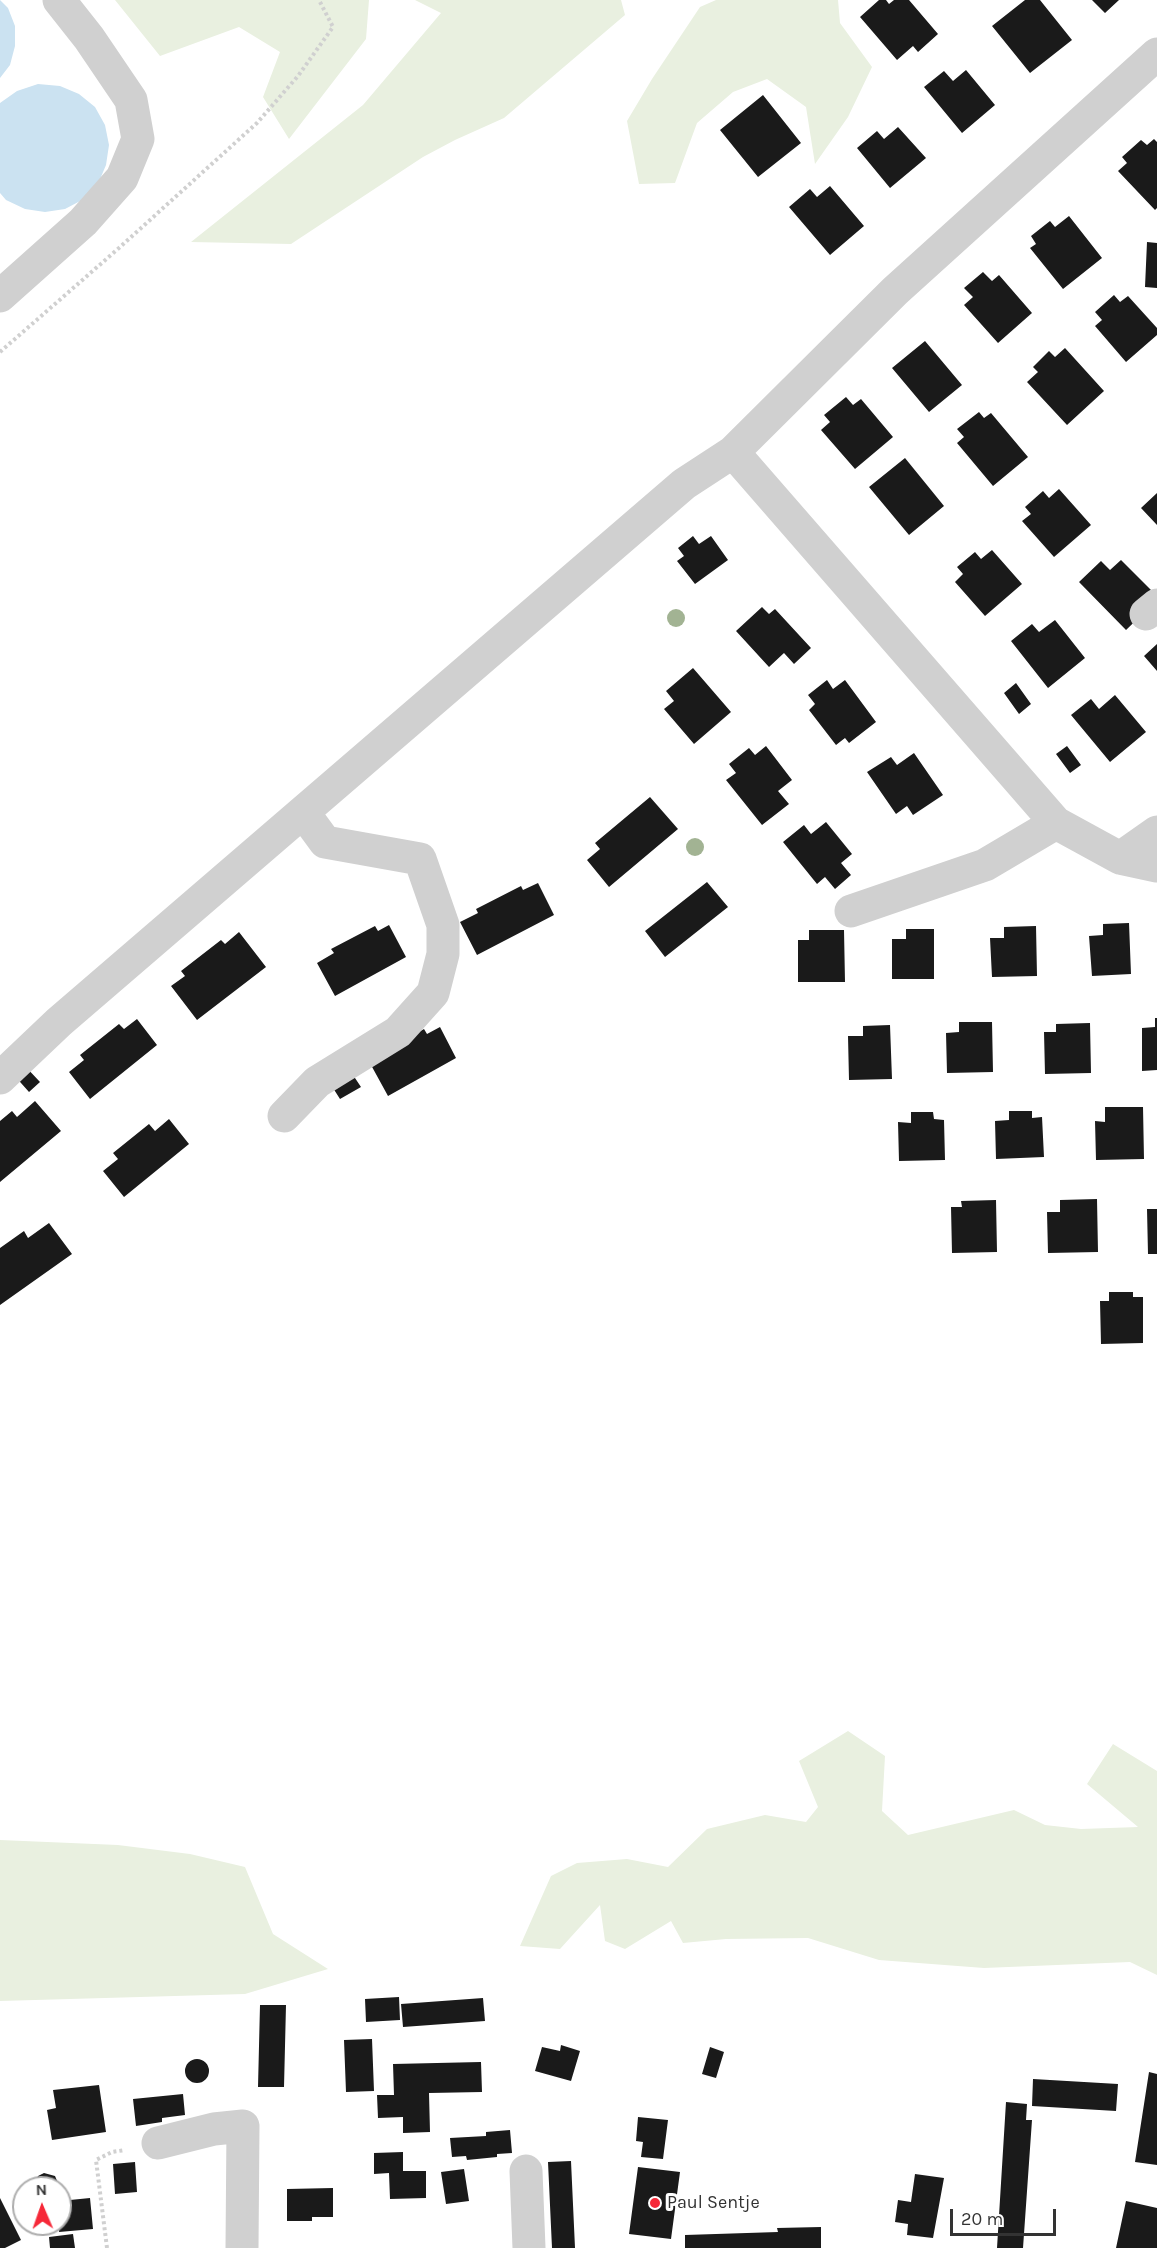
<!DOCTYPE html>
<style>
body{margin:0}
#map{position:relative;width:1157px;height:2248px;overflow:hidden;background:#fff;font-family:Karla,sans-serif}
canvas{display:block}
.north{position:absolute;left:12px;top:2176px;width:60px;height:60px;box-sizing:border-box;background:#fff;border:2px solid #adadad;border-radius:50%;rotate:358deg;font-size:16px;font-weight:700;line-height:24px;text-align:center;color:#333}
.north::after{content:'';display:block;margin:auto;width:21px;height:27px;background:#f62838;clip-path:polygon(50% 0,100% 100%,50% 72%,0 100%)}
.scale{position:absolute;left:950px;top:2209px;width:106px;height:27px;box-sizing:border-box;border:3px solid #333;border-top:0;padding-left:8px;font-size:18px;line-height:21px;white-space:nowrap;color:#333;-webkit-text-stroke:4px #fff;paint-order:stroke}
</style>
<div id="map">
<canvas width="1157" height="2248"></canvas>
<div class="north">N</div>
<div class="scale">20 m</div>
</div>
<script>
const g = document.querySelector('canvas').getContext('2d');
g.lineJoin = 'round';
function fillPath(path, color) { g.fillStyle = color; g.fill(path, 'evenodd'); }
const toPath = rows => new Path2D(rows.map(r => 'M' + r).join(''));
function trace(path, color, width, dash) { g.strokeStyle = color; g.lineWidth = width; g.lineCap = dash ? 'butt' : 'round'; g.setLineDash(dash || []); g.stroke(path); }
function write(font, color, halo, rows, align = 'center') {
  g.font = font + ' Karla,sans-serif'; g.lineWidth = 6; g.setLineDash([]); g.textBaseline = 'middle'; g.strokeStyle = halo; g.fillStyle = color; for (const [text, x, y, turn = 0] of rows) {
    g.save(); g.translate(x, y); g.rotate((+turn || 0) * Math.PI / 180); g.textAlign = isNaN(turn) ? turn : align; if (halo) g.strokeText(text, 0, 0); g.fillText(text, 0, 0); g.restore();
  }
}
const green = toPath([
 [115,0,369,0,366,39,289,139,263,97,280,52,239,27,160,56],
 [415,0,621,0,625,15,504,118,455,140,423,157,291,244,191,242,363,105,441,13],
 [716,0,838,0,840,23,872,67,848,117,815,164,806,107,767,79,733,92,697,123,675,183,639,184,627,121,652,79,700,7],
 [848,1731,885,1756,882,1811,908,1835,1014,1810,1045,1825,1081,1829,1138,1827,1087,1784,1113,1744,1157,1771,1157,1975,1130,1962,984,1968,879,1960,808,1938,726,1939,683,1943,671,1921,625,1949,605,1941,600,1905,560,1949,520,1946,551,1876,577,1863,627,1859,668,1867,707,1829,765,1815,806,1822,818,1807,799,1761],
 [0,1840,118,1845,190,1854,245,1867,273,1934,328,1969,245,1994,0,2001]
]);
const water = toPath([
 [0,0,8,8,15,26,15,46,10,65,0,78],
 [38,84,60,86,79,94,95,107,105,125,109,145,106,165,98,184,84,199,65,209,45,212,25,209,6,200,0,193,0,103,17,91]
]);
const building = toPath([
 [879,0,886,0,889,4,894,0,909,0,938,34,918,52,913,46,897,60,860,17],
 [1025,0,1040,0,1072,40,1030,73,992,26],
 [1092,0,1119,0,1105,13],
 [966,70,995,105,962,133,924,87,944,71,953,81],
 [763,95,801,143,758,177,720,130],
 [898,127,926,158,890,188,857,148,877,131,884,139],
 [1154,139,1157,142,1157,208,1155,210,1118,171,1127,163,1122,157,1141,140,1147,145],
 [830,186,864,226,830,255,789,207,810,189,817,197],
 [1069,216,1102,258,1063,289,1030,248,1036,244,1031,236,1050,221,1055,227],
 [1147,242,1157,243,1157,288,1145,287],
 [983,272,992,281,999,275,1032,313,998,343,964,305,973,297,964,288],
 [1114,295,1120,302,1128,296,1157,328,1157,335,1126,362,1095,326,1102,320,1095,312],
 [925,341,962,385,929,412,892,368],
 [1065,348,1104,391,1067,425,1027,382,1038,372,1033,367,1049,351,1055,357],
 [846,397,853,405,861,399,893,437,855,469,821,430,830,422,824,415],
 [979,412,984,418,991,413,1028,457,993,486,957,443,964,437,957,429],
 [905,458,944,506,909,535,869,487],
 [1059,489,1091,525,1054,557,1022,521,1031,514,1025,507,1043,491,1049,498],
 [1157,493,1157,525,1141,508],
 [693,536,699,544,711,536,728,560,695,584,677,561,684,556,678,548],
 [992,550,1022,584,985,616,955,582,963,574,957,567,975,552,981,559],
 [1121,560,1157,596,1157,600,1126,630,1079,582,1101,561,1110,570],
 [762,607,769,614,775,609,811,648,794,664,784,653,769,667,736,631],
 [1055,620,1085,658,1048,688,1011,641,1032,624,1039,632],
 [1157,644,1157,671,1144,656],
 [693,668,731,712,694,744,664,709,674,701,666,691],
 [827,680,833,689,845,680,876,722,849,743,845,738,836,745,809,710,815,704,808,695],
 [1016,683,1031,704,1019,714,1004,693],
 [1115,695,1146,732,1110,762,1071,715,1091,699,1099,709],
 [766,746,792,780,778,791,789,804,762,825,726,780,736,773,729,764,749,748,755,755],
 [1067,746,1081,765,1070,773,1056,754],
 [914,753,943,795,913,815,907,806,896,814,867,772,891,757,897,765],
 [650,797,678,829,609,887,587,860,600,849,595,843],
 [826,822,852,854,841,863,851,875,835,889,825,877,817,884,783,842,804,825,811,834],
 [707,882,728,907,665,957,645,931],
 [538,883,554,915,477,955,460,922,478,913,476,909,521,886,523,890],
 [1129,923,1131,974,1092,976,1089,936,1103,935,1103,924],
 [389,925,406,957,335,996,317,963,334,953,331,949,375,926,378,931],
 [1036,926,1037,976,992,977,990,938,1004,938,1004,927],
 [906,929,934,929,934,979,892,979,892,939,906,939],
 [809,930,844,930,845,982,798,982,798,940,809,940],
 [239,932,266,967,197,1020,171,986,185,976,181,971,221,940,225,944],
 [1155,1018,1157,1018,1157,1070,1142,1071,1142,1028,1155,1027],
 [137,1019,157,1045,90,1099,69,1072,84,1060,80,1055,119,1024,124,1029],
 [959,1022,992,1022,993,1072,947,1073,946,1033,959,1032],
 [1090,1023,1091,1073,1045,1074,1044,1032,1056,1032,1056,1024],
 [890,1025,892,1079,849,1080,848,1036,863,1036,863,1026],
 [440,1027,456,1058,388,1096,371,1065,383,1052,424,1029,427,1034],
 [24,1065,40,1082,29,1092,13,1074],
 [353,1075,361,1087,340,1099,333,1088],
 [35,1101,61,1131,0,1182,0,1121,12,1111,17,1117],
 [1105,1107,1143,1107,1144,1159,1096,1160,1095,1121,1105,1122],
 [1009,1111,1032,1111,1032,1118,1042,1117,1044,1157,996,1159,995,1121,1009,1120],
 [911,1112,933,1112,934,1119,944,1120,945,1160,899,1161,898,1122,911,1123],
 [169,1119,189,1144,124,1197,103,1171,118,1159,113,1153,149,1124,155,1131],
 [1097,1199,1098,1252,1048,1253,1047,1212,1060,1212,1060,1200],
 [996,1200,997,1252,952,1253,951,1207,962,1207,961,1201],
 [1147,1209,1157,1209,1157,1254,1148,1254],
 [49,1223,72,1254,0,1305,0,1248,24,1231,28,1238],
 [1109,1292,1133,1292,1133,1297,1143,1297,1143,1343,1101,1344,1100,1301,1109,1301],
 [399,1997,400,2020,366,2022,365,1999],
 [483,1998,485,2021,403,2027,401,2004],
 [260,2005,286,2005,284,2087,258,2087],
 [372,2039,374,2091,346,2092,344,2040],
 [561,2045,580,2051,571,2081,535,2071,542,2047,560,2051],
 [710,2047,724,2052,716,2078,702,2074],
 '185 2071a12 12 0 1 1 24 0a12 12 0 1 1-24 0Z',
 [481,2062,482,2092,429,2093,430,2132,403,2133,403,2117,378,2118,377,2095,394,2095,393,2064],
 [1149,2072,1157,2074,1157,2165,1135,2162],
 [1033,2079,1118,2084,1116,2111,1032,2106],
 [99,2085,106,2132,52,2140,47,2110,56,2108,53,2090],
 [183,2094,185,2115,162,2118,162,2122,136,2126,133,2099],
 [1006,2102,1027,2104,1026,2120,1032,2120,1023,2248,997,2248],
 [638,2117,668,2120,663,2159,641,2157,643,2142,636,2141],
 [510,2130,512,2153,497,2154,497,2157,467,2160,466,2156,452,2157,450,2138,486,2136,486,2132],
 [403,2152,403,2171,426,2171,426,2198,390,2199,389,2173,374,2174,374,2153],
 [571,2161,575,2248,552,2248,548,2162],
 [135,2162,137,2192,115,2194,113,2164],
 [638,2167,680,2172,671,2239,629,2234],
 [464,2169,469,2201,446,2204,441,2172],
 [44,2173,55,2176,58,2183,58,2188,36,2188,35,2184,38,2176],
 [915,2174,944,2178,933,2238,907,2235,908,2224,895,2222,898,2200,911,2202],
 [333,2188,333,2217,312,2217,312,2221,287,2221,287,2189],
 [0,2198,21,2240,5,2248,0,2248],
 [90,2198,93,2229,59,2232,60,2201],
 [1126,2201,1157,2208,1157,2248,1116,2248],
 [821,2227,821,2248,685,2248,685,2235,778,2232,777,2228],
 [73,2234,75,2248,50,2248,49,2237]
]);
const path = toPath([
 [0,352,119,248,257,123,298,76,333,27,319,0],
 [107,2248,96,2160,112,2152,125,2150]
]);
const minor = toPath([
 [0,296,83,222,122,178,138,139,131,100,89,38,59,0],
 [733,452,1056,823,1120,858,1157,832],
 [1146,614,1157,605],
 [1120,858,1157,866],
 [851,911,985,865,1056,823],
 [0,1078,59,1022,303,812],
 [284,1116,317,1082,398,1032,433,993,443,954,443,925,420,859,325,842,303,812,684,484,733,452,895,291,1157,54],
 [158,2143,214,2129,243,2126,242,2248],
 [526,2171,529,2248]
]);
const trees = [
 [676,618],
 [695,847]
];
const markers = [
 [655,2203,6,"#f62838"]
];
const poiNames = [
 ["Paul Sentje",667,2203]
];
fillPath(green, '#e9f0e0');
fillPath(water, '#cbe2f1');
fillPath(building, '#1a1a1a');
trace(path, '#d0d0d0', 4, [3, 3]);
trace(minor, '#d0d0d0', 33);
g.fillStyle = '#a2b393';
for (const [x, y] of trees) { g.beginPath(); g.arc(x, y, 9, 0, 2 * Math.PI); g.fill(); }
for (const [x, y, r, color] of markers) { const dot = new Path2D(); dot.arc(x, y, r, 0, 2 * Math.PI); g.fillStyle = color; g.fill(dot); trace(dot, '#fff', 2); }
write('18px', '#333', '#fff', poiNames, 'left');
</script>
